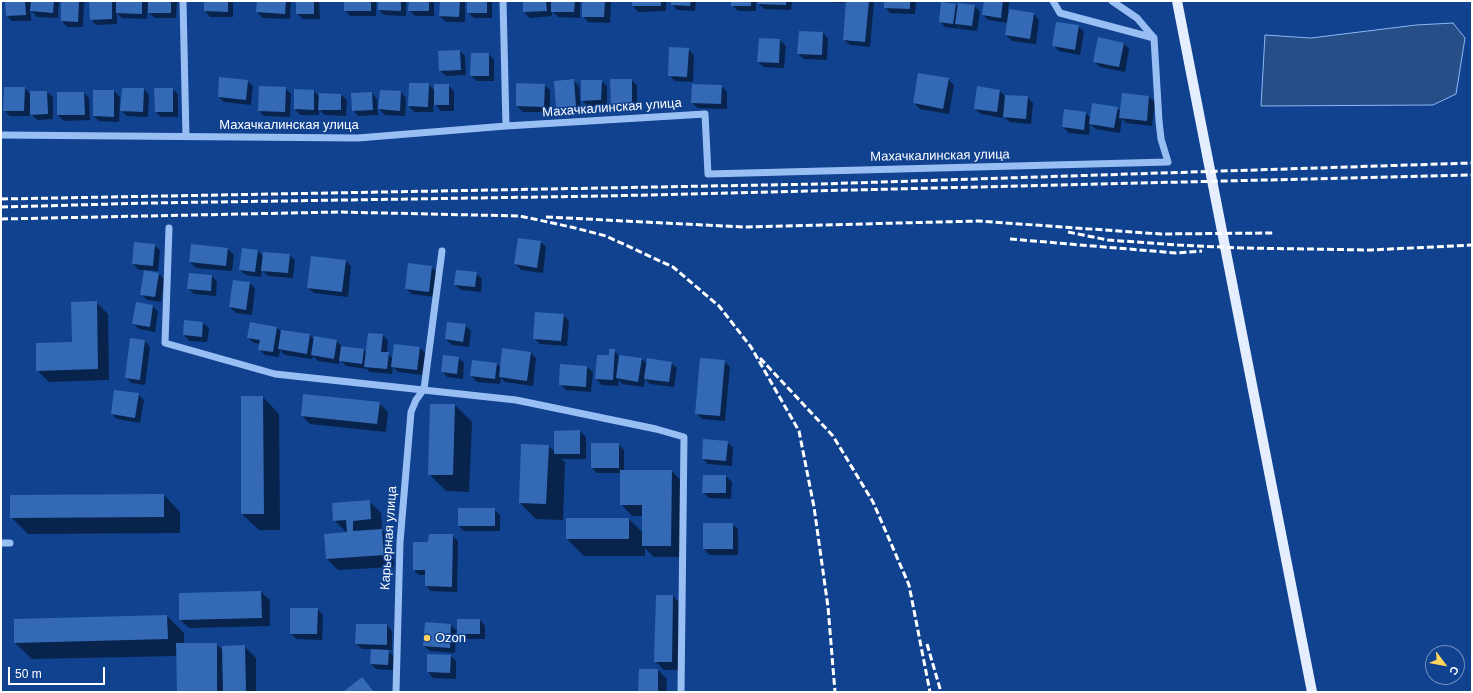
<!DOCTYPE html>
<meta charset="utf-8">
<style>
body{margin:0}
#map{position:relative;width:1473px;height:693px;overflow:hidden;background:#10428f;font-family:Helvetica,sans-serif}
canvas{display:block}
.frame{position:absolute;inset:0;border:2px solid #fff;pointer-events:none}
.north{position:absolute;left:1425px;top:645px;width:40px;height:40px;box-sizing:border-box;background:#10428f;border:1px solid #708ebc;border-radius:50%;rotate:122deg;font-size:11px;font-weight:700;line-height:16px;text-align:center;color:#fff}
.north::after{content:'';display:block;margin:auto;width:14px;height:18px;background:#ffd65b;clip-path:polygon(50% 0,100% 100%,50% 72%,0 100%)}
.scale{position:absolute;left:8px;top:667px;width:97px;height:18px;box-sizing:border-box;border:2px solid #fff;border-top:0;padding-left:5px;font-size:12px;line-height:14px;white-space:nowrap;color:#fff;-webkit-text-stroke:3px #10428f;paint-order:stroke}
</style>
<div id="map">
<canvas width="1473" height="693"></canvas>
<div class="frame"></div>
<div class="north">С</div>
<div class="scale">50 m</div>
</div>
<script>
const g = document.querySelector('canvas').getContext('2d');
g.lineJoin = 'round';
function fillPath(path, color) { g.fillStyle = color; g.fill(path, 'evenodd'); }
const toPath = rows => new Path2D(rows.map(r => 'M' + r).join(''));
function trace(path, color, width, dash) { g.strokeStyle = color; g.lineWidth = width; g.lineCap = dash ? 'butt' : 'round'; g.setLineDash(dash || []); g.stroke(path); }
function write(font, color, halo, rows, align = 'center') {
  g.font = font + ' Helvetica,sans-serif'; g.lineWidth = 3; g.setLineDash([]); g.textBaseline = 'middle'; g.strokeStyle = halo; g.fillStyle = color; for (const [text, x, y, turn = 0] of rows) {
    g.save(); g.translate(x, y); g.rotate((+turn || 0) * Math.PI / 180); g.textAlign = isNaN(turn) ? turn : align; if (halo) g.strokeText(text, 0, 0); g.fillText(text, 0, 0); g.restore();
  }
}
const water = toPath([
 [1453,23,1465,38,1456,94,1433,105,1261,106,1265,35,1311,38,1416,25,1453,23]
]);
const shadow = toPath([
 [6,1,30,1,30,3,32,3,32,1,59,1,58,18,37,17,31,10,31,21,12,21,7,16],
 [62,1,84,1,83,27,67,27,62,21],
 [90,1,148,1,147,19,122,18,117,13,117,24,96,25,91,19],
 [149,1,177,1,176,18,155,18,149,13],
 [205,1,233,1,233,17,210,17,205,11],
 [258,1,291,1,290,19,263,18,257,12],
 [297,1,319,1,320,19,303,19,297,14],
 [345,1,376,1,376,16,350,16,345,10],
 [379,1,406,1,406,16,384,15,379,10],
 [410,1,434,1,434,16,415,16,409,10],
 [441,1,465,1,465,22,446,22,440,16],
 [468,1,492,1,492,18,474,18,468,12],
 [524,1,580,1,580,18,558,17,552,11,552,16,530,18,524,12],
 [583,1,611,1,610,23,588,22,583,16],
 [633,1,666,1,666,11,638,12,633,6],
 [672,1,696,1,695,11,677,10,672,4],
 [732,1,756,1,756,11,738,11,732,5],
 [759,1,792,1,791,10,764,9,759,4],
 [820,1,843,1,843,3],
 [847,1,874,1,870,47,850,45,844,40],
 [885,1,916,1,915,14,890,13,885,7],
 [985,1,1007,1,1009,3,1008,10,1034,14,1039,20,1036,44,1012,41,1006,35,1008,23,988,20,983,15],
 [956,4,958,7,975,6,980,12,977,31,961,29,959,26,959,29,945,27,940,21],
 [1078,26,1084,32,1080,55,1059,51,1054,46],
 [823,33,828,38,827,60,804,59,798,54],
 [760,39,780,40,786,46,784,68,764,67,758,62],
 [1124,43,1129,49,1125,72,1100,67,1094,61],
 [688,49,694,55,693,82,675,81,669,75],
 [460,51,465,56,466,75,446,76,440,70],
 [489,54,494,60,494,81,477,81,471,76],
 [948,79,954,85,949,114,920,109,914,103],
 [573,80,579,86,581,111,562,113,557,107],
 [631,80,637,85,637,110,617,110,612,104],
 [247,81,253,86,251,105,224,102,219,97],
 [601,81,607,86,607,106,588,106,582,100],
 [428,84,435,91,448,85,454,91,454,111,441,111,434,103,433,112,414,112,409,106],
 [544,85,550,90,550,112,523,112,517,106],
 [721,86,727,92,727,109,698,108,692,103],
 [25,88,31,95,31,92,47,92,53,97,53,119,37,120,30,113,30,116,10,116,4,110],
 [285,88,291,94,290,117,264,116,259,111],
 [978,88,1000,91,1005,96,1027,97,1033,103,1031,124,1010,122,1003,116,1003,118,981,114,975,109],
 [144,89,149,95,148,117,127,116,121,110],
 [172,89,178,94,178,117,161,117,156,112],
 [295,90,314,91,320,97,341,95,347,100,346,116,325,115,319,109,319,115,300,115,295,109],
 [94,91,114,91,120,97,119,122,99,121,94,116],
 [401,92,406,98,405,116,385,115,379,109],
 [1,93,2,118,1,118],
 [58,93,84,93,89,98,90,120,64,121,58,115],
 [372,93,377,99,378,115,358,116,353,110],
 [1123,94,1149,97,1155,102,1152,126,1126,123,1122,119,1120,133,1096,129,1090,124,1089,135,1069,133,1063,127,1085,112,1091,118,1117,108,1121,111],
 [519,239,541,242,546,247,543,273,521,270,516,264],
 [154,245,160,250,158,271,149,270,148,272,159,274,164,279,161,302,147,300,141,294,145,270,139,270,133,264],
 [192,245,228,249,234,255,232,271,196,268,190,262],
 [258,251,264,257,289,255,295,260,293,278,268,276,262,270,261,277,246,275,240,270],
 [345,260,351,266,348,297,314,293,308,288],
 [431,267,437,272,434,297,412,294,406,289],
 [476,273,482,279,481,292,461,290,455,285],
 [212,276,217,282,216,296,194,294,188,288],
 [250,283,255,289,252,315,236,313,230,307],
 [96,302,108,314,109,380,49,382,37,370,73,343],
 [153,306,158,312,155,332,139,329,133,324],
 [563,315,569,321,567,346,540,344,534,338],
 [185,321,203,323,209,328,207,342,189,341,184,335],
 [465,325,471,331,469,347,452,345,446,339],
 [277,328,282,332,310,335,314,340,336,341,342,346,364,350,367,352,383,335,388,341,387,353,393,359,395,345,420,348,426,354,423,375,398,372,393,367,392,374,370,372,367,369,346,366,340,360,339,364,318,361,313,356,312,359,285,355,280,350,279,357,265,355,259,349,260,344,254,343,248,338],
 [145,341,150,347,145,385,131,383,126,377],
 [614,350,619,356,642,359,647,364,671,363,677,368,674,387,650,384,645,379,644,387,622,384,619,380,618,386,602,385,596,379],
 [531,353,536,358,533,386,505,382,501,378,500,384,477,382,471,376,497,364,501,368],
 [459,358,464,363,463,379,447,377,442,371],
 [724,361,730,367,725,421,702,419,696,413],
 [561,365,587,367,593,372,591,392,566,390,560,384],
 [138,394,144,400,140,423,117,419,112,414],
 [263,397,279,414,280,530,259,530,242,514],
 [379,403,388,412,386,432,310,424,302,416],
 [455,405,472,422,469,492,446,491,429,474],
 [580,431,586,437,586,459,561,459,565,462,563,520,536,519,520,503,548,446,555,452],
 [727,442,733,447,732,466,708,464,703,459],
 [618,444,624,450,624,471,672,471,683,483,682,557,654,557,645,548,645,556,584,556,567,539,567,519,629,519,643,533,643,516,632,516,621,504,621,473,597,473,592,468],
 [726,476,732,482,731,499,709,498,703,492],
 [164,495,180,512,180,533,28,534,11,517],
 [369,501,381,513,382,530,393,541,394,567,338,570,327,559,347,533,334,520],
 [494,509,500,515,500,531,464,531,459,526],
 [704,524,732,524,738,529,738,555,709,555,704,549],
 [452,535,458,541,457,592,431,591,426,586,426,575,419,575,414,570,429,543],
 [261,592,270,600,270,626,189,628,180,620],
 [673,596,681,604,680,670,664,670,655,661],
 [317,609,323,615,322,640,297,639,291,634],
 [167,616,184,633,184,644,216,644,223,650,244,646,256,658,256,692,178,692,177,656,32,659,15,643,15,620],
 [480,620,485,626,485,639,464,639,456,632,455,653,430,651,424,646,451,625,458,632],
 [387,625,392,631,392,650,387,650,394,656,393,670,376,669,371,664,372,649,362,649,356,644],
 [428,655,451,656,456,661,456,679,433,678,428,672],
 [640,670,658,670,667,679,666,692,639,692]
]);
const building = toPath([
 [5,1,25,1,26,15,6,16],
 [31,1,54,1,53,13,30,11],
 [61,1,79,1,78,22,61,21],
 [89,1,112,1,112,19,90,20],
 [116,1,142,1,142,14,116,13],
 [148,1,171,1,171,13,148,13],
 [204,1,228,1,228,12,204,11],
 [257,1,286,1,285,14,256,12],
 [296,1,314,1,314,14,296,14],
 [344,1,371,1,371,11,344,11],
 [378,1,401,1,401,11,378,10],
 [409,1,429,1,429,11,408,11],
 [440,1,460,1,459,17,439,16],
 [467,1,487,1,487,13,467,13],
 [523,1,546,1,547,11,523,12],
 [551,1,575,1,574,12,551,12],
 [582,1,605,1,604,17,582,17],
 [632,1,661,1,661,6,632,6],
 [671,1,691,1,690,6,671,5],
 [731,1,751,1,751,6,731,6],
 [758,1,786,1,786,5,757,4],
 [846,1,869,1,865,42,843,40],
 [884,1,910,1,910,9,884,8],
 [984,1,1003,1,1001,18,982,15],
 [941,2,956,4,953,24,939,22],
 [958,3,975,5,972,26,955,24],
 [1009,9,1034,13,1030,39,1005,35],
 [1056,22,1079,25,1075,50,1052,46],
 [799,31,823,32,822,55,797,54],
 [1098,37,1124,43,1119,67,1093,62],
 [759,38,780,39,779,63,757,62],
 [669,47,689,48,687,77,668,76],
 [460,50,461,70,439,71,438,51],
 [471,53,489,53,489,76,470,76],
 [918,73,949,78,943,109,913,103],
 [219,77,248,80,246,100,218,97],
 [574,79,576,106,556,108,554,81],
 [610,79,632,79,632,105,611,105],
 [581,80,602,80,601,100,581,101],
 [409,83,429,83,428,107,408,106],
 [516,83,545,84,544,107,516,106],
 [434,84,449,84,449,105,434,105],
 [692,84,722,85,721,104,691,103],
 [259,86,286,87,285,112,258,111],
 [977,86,1000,90,997,112,974,109],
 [4,87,25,87,24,111,3,111],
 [122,88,144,88,143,112,120,111],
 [154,88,173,88,173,112,155,112],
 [294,89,314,90,314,110,294,109],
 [93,90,114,90,114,117,93,116],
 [380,90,401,91,400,111,378,109],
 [30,91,47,91,48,114,30,115],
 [57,92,84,92,85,115,57,115],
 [372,92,373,110,352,111,351,93],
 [319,93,341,94,341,110,318,110],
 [1122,93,1149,96,1147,121,1119,118],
 [1005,95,1028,96,1026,119,1003,117],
 [1092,103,1118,107,1114,128,1089,124],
 [1064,109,1086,112,1084,130,1062,127],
 [518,238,541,241,537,268,514,264],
 [134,242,155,244,153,266,132,264],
 [191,244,228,248,226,266,189,262],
 [242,248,258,250,255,272,239,270],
 [263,252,290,254,288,273,261,271],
 [311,256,346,260,342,292,307,288],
 [408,263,432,266,429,292,405,289],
 [144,270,159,273,155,297,140,295],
 [456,270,477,272,475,287,454,285],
 [189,273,212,275,211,291,187,289],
 [233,280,250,282,246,310,229,307],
 [97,301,98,369,36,371,36,343,72,342,71,302],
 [136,302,153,305,150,327,132,324],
 [535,312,564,314,561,341,533,339],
 [184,320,203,322,202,337,183,335],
 [250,322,277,327,273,352,258,350,260,340,247,338],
 [447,322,466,324,463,342,445,339],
 [281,330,310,334,307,354,278,349],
 [368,333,383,334,381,352,389,352,387,369,364,367],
 [314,336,337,340,334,359,311,355],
 [130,338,145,340,140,380,125,378],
 [394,344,420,347,417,370,391,367],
 [341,346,364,349,362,364,339,361],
 [502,348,531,352,527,381,499,377],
 [609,349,615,349,613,380,595,379,597,355,609,355],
 [443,355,459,357,457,374,441,372],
 [619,355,642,358,638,382,616,378],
 [647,358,672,362,669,382,644,379],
 [700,358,725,360,720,416,695,414],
 [472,360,497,363,495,379,470,376],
 [560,364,587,366,586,387,559,385],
 [114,390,139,393,135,418,111,414],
 [303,394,380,402,377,424,301,416],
 [241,396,263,396,264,514,241,514],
 [430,404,455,404,453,475,428,475],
 [580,430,580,454,554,454,554,431],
 [703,439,728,441,726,461,702,459],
 [591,443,619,443,619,468,591,468],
 [521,444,549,445,546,504,519,503],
 [620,470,672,470,671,546,642,546,642,505,620,505],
 [703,475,726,475,726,493,702,493],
 [164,494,164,517,10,518,10,495],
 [370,500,371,519,353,521,353,531,382,529,384,555,326,559,324,534,347,532,346,520,333,521,332,503],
 [458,508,495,508,495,526,458,526],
 [566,518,629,518,629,539,566,539],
 [703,523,733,523,733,549,703,549],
 [429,534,453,534,452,587,425,586,425,570,413,570,413,542,428,542],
 [261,591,262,618,179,620,179,593],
 [656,595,673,595,672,662,654,662],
 [290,608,318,608,317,634,290,634],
 [167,615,168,639,14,643,14,619],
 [457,619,480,619,480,634,457,634],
 [425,622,451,624,450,648,423,646],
 [356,624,387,624,387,645,355,644],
 [176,643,217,643,217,692,177,692],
 [245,645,246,692,223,692,222,646],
 [371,649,389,650,388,665,370,664],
 [427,654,451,655,450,673,427,672],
 [639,669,658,669,658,692,638,692],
 [362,677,374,692,343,692]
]);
const minor = toPath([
 [183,1,186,137],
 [503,1,506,126],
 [1053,1,1060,13,1154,38],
 [1,135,358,138,506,126,705,114,708,174,1168,162,1161,139,1159,121,1154,38,1137,18,1112,1],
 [169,228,165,343,275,374,516,400,656,429,684,437,681,692],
 [1,543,10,543],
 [396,692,400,542,411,412,416,400,424,389,442,251]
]);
const major = toPath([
 [1177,1,1312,692]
]);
const rail = toPath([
 [1,199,820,184,1472,163],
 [1,207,150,203,605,196,1472,175],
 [546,217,744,227,978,221,1161,234,1274,233],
 [1,219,339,212,520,216,571,227,606,236,673,267,719,306,751,347,799,431,814,507,828,607,835,692],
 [1068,232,1108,240,1178,245,1241,248,1371,250,1472,245],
 [1010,239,1176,253,1202,251],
 [760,358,833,436,873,502,909,585,930,692],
 [927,644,941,692]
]);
const markers = [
 [427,638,4,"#ffd65b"]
];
const streetNames = [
 ["Махачкалинская улица",612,108,-4],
 ["Махачкалинская улица",289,125],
 ["Махачкалинская улица",940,156,-1],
 ["Карьерная улица",389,538,-86]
];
const poiNames = [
 ["Ozon",435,638]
];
fillPath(water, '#284e87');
trace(water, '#8bb8f6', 1);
fillPath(shadow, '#0007');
fillPath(building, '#3469b6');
trace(minor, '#99bef3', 7);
trace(major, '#e5eeff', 10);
trace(rail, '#fff', 3, [7, 3]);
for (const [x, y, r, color] of markers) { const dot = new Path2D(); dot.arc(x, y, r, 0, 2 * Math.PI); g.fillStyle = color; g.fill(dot); trace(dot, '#10428f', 1.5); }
write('13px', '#fff', '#10428f', streetNames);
write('13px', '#fff', '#10428f', poiNames, 'left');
</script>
